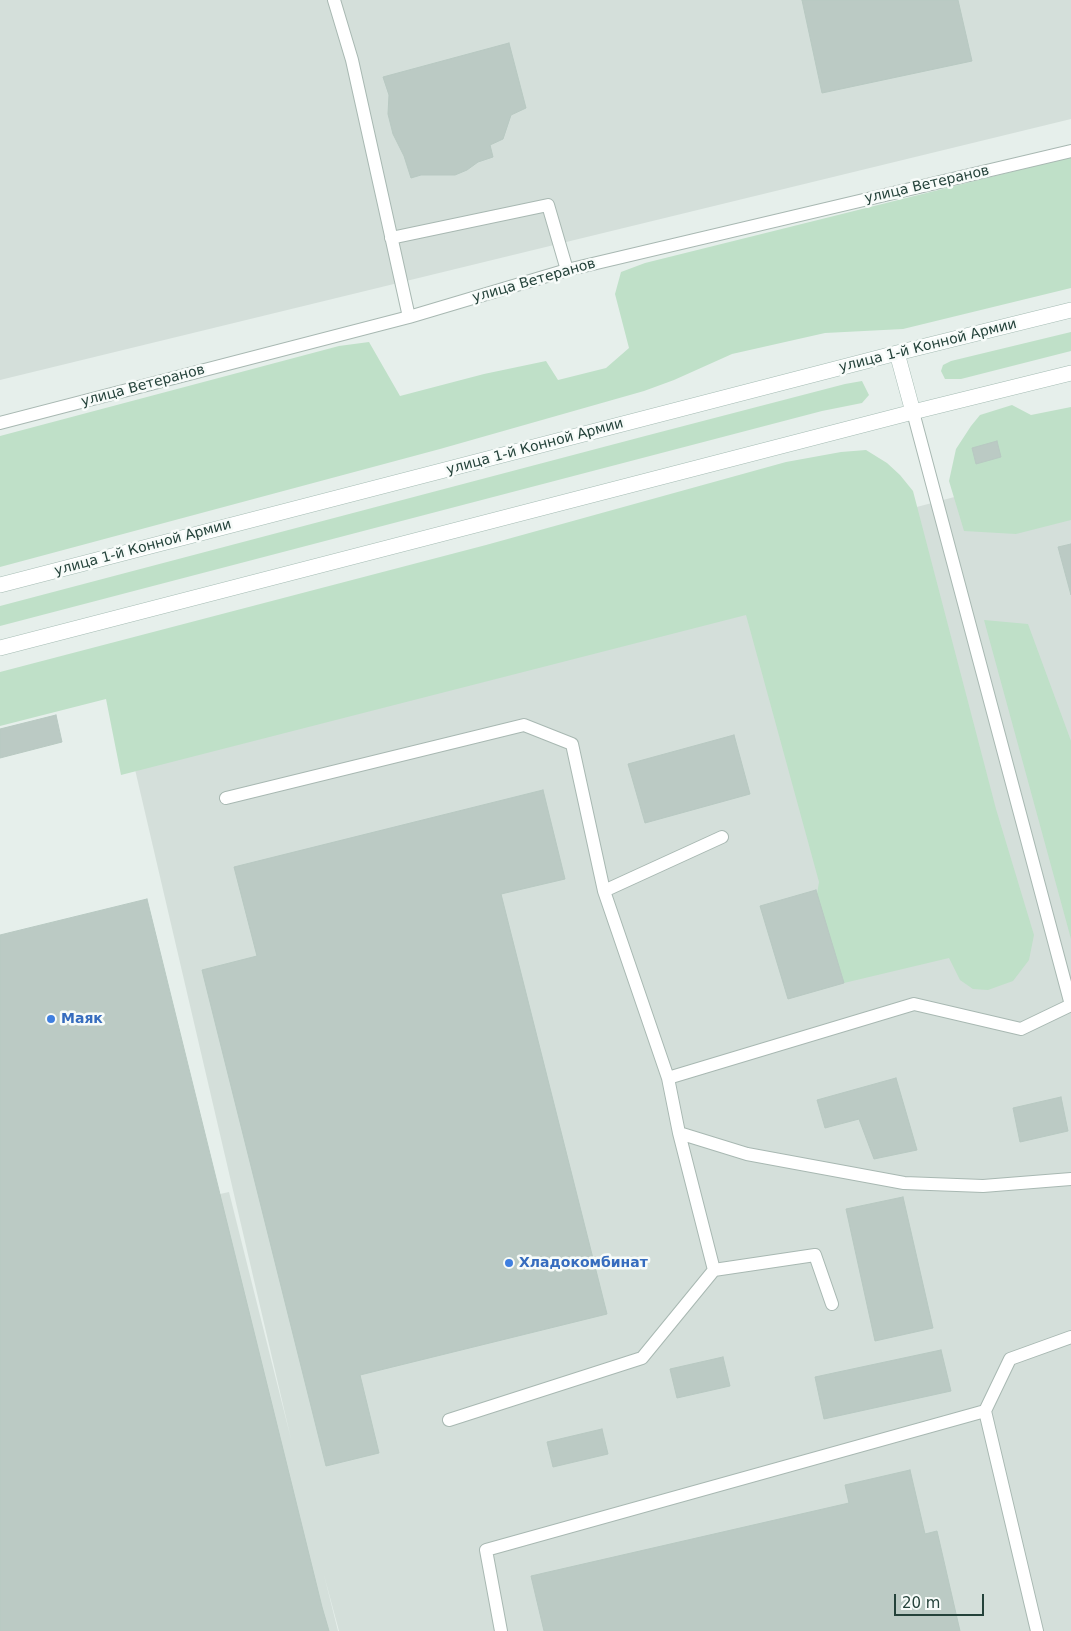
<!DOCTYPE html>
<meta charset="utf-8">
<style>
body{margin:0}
#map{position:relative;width:1071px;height:1631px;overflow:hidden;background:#e6efeb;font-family:"DejaVu Sans",sans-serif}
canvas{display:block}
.scale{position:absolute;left:894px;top:1594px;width:90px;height:22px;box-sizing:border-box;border:2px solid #24423a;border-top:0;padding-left:6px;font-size:15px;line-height:18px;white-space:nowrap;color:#24423a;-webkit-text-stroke:4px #f7fbf9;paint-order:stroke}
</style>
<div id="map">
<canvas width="1071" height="1631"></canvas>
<div class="scale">20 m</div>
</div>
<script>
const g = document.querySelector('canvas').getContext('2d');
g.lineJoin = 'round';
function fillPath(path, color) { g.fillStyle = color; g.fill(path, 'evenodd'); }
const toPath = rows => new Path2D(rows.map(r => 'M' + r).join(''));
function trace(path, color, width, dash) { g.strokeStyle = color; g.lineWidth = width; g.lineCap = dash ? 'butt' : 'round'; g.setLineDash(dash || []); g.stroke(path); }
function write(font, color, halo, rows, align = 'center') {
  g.font = font + ' "DejaVu Sans",sans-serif'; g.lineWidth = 5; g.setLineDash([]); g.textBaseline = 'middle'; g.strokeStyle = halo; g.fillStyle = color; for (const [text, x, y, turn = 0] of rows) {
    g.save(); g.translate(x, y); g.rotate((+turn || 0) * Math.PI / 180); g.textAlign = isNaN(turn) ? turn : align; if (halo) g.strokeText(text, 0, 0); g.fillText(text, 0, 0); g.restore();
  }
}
const built = toPath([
 [0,0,1071,0,1071,119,0,380],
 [1071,466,1071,1631,339,1631,324,1575,338,1631,0,1631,0,1243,229,1192,291,1439,123,718]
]);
const green = toPath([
 [1071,157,1071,288,903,329,825,333,732,354,674,380,644,391,440,449,0,567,0,436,339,346,369,342,400,396,484,374,546,361,558,380,606,368,629,348,615,294,621,272,645,263],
 [1071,332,1071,351,961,379,945,379,941,371,943,365,951,361],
 [862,381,869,395,862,403,822,411,0,626,0,606,649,435,845,384],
 [1012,405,1031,415,1071,407,1071,520,1016,534,964,531,949,481,956,449,971,426,980,415],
 [866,450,887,463,900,475,913,491,996,809,1034,935,1029,960,1013,981,988,990,973,989,960,980,949,958,844,983,817,894,819,882,746,615,121,775,106,699,0,726,0,672,486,545,786,462,841,452],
 [984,620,1028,624,1071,741,1071,939]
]);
const building = toPath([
 [802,0,958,0,972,61,822,93,802,0],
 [509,43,526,108,511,115,503,139,490,145,493,157,478,162,467,170,455,175,421,175,411,178,404,156,393,134,388,114,389,95,383,77,509,43],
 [997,441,1001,457,976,464,972,448,997,441],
 [1071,544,1071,595,1058,547,1071,544],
 [56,715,62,742,0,758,0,729,56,715],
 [734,735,750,794,645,823,628,764,734,735],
 [543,790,565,879,501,894,607,1314,360,1375,379,1453,326,1466,202,970,257,956,234,867,543,790],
 [816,890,844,983,788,999,760,906,816,890],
 [147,899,322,1607,329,1631,0,1631,0,935,147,899],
 [896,1078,917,1150,874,1159,859,1119,825,1128,817,1100,896,1078],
 [1061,1097,1068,1131,1020,1142,1013,1108,1061,1097],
 [903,1197,933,1328,875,1341,846,1209,903,1197],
 [941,1350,951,1391,824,1419,815,1377,941,1350],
 [723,1357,730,1386,677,1398,670,1369,723,1357],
 [602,1429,608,1454,553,1467,547,1442,602,1429],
 [910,1470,925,1534,937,1531,960,1631,544,1631,531,1576,849,1503,845,1485,910,1470]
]);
const service = toPath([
 [334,0,352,60,409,317],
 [391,238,548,205,567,270],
 [913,412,1071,1005],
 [0,423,409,317,567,270,1071,151],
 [226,798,524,725,572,744,604,891,668,1078,679,1133,714,1270,642,1358,449,1420],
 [604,891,722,837],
 [668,1078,914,1004,1021,1029,1071,1005],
 [679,1133,747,1154,904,1183,983,1186,1071,1179],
 [714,1270,815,1255,832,1304],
 [985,1411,1037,1631],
 [501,1631,486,1550,985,1411,1010,1359,1071,1337]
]);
const secondary = toPath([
 [897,353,913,412],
 [0,585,897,353,1071,310],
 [0,648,913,412,1071,373]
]);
const markers = [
 [51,1019,5,"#3f7fe0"],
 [509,1263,5,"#3f7fe0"]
];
const streetNames = [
 ["улица Ветеранов",927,185,-13],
 ["улица Ветеранов",534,281,-16],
 ["улица 1-й Конной Армии",928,346,-14],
 ["улица Ветеранов",143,386,-15],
 ["улица 1-й Конной Армии",535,447,-15],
 ["улица 1-й Конной Армии",143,548,-15]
];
const shopNames = [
 ["Маяк",61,1019],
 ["Хладокомбинат",519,1263]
];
fillPath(built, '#d4dfda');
fillPath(green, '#bfe0c8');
fillPath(building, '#bbcac4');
trace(building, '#b8c9c2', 1);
trace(service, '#a8b8b2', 14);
trace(secondary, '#a4bbb3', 16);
trace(service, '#fff', 12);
trace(secondary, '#fff', 15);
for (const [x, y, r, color] of markers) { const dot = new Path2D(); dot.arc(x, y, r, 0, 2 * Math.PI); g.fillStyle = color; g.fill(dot); trace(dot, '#f7fbf9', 2); }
write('14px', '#24423a', '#f7fbf9', streetNames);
write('bold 14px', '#366cbe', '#f7fbf9', shopNames, 'left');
</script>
